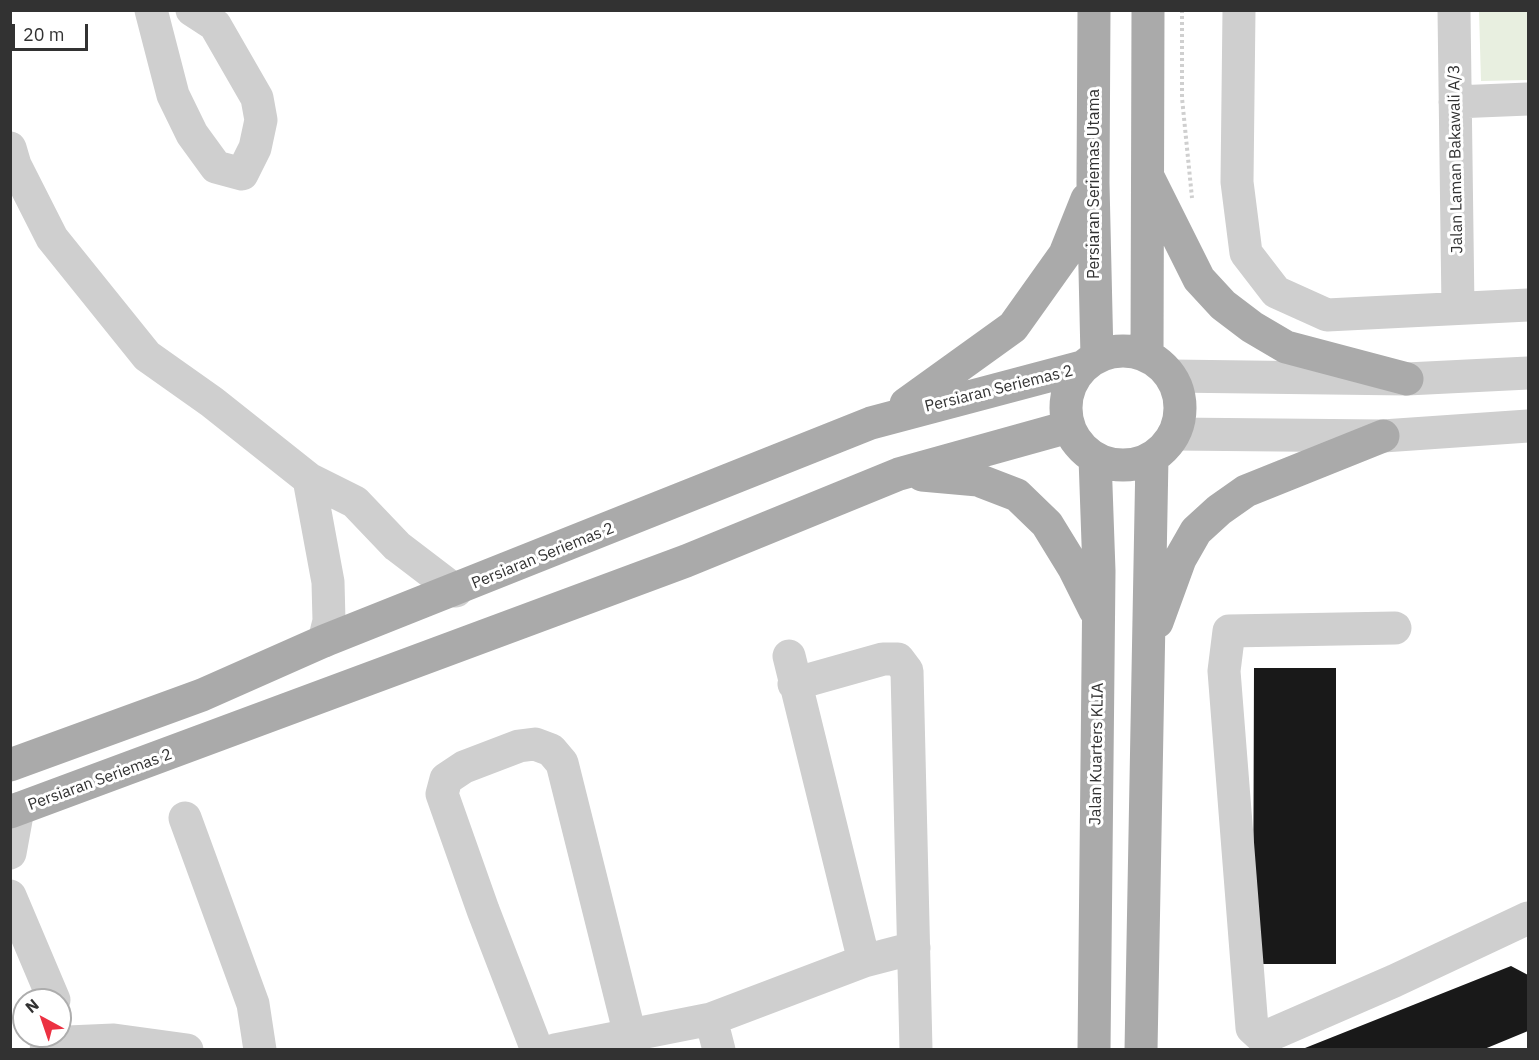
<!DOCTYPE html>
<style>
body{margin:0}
#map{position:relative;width:1539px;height:1060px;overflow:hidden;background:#fff;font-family:"IBM Plex Sans",sans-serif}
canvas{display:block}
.frame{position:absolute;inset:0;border:12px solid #323232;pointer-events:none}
.north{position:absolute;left:12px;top:988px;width:60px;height:60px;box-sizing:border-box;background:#fff;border:2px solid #adadad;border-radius:50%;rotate:320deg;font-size:16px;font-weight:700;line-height:24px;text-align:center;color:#323232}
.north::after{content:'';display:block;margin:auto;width:21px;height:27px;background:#ec3142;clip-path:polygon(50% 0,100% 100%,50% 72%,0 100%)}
.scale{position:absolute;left:12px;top:24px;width:76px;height:27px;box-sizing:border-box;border:3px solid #323232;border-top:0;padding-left:8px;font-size:18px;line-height:21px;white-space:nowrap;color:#323232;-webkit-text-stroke:4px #fff;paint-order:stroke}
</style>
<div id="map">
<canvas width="1539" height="1060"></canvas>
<div class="frame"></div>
<div class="north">N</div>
<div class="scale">20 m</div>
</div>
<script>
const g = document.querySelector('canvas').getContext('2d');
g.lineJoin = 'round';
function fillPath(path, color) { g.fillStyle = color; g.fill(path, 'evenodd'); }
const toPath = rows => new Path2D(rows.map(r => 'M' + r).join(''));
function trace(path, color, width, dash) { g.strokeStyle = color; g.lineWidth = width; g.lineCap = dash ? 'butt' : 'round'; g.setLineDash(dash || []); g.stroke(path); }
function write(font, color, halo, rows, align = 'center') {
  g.font = font + ' "IBM Plex Sans",sans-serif'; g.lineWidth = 6; g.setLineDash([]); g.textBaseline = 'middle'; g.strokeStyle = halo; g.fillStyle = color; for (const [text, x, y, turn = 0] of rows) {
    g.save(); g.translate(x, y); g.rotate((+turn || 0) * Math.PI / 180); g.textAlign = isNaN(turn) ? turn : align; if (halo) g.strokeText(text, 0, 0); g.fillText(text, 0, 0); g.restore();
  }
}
const green = toPath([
 [1479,11,1528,11,1528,80,1481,81]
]);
const building = toPath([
 [1254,668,1336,668,1336,964,1253,964],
 [1511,966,1528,975,1528,1031,1482,1050,1300,1050]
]);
const path = toPath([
 [1182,10,1182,98,1192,198]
]);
const minor = toPath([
 [151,10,173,95,192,134,216,167,242,174,255,148,261,120,257,98,215,25,192,10],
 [1239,10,1237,182,1246,253,1276,292,1327,315,1528,305],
 [1454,10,1458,308],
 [1455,102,1528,99],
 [10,148,15,165,52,238,147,356,212,402,309,479],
 [1171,376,1407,379,1528,373],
 [1174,434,1383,436,1528,426],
 [1395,628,1229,631,1224,671,1252,1028,1263,1038,1394,981,1528,918],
 [324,641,329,621,328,582,309,479,355,502,397,546,456,591],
 [789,656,864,961],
 [794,684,883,659,898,659,907,671,916,1050],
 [185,818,253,1004,260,1050],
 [10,853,18,809],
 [10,896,54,1000],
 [711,1019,719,1050],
 [46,1050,68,1042,114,1040,187,1050],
 [537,1050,483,910,442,794,446,779,464,767,519,746,535,744,551,750,562,763,630,1035],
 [555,1050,711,1019,864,961,914,948]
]);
const major = toPath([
 [1094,10,1093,183,1097,357],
 [1148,177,1199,279,1223,305,1252,327,1286,347,1407,379],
 '1066 408a57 57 0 1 1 114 0a57 57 0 1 1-114 0Z',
 [1147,356,1148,10],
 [906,404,1013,327,1065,254,1087,199],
 [922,475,978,480,1017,495,1047,524,1074,568,1095,610],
 [1157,622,1180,559,1196,531,1219,510,1246,491,1383,436],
 [10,765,202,695,324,641,871,423,1082,367],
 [10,812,686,561,899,474,1068,427],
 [1094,1050,1099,571,1095,458],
 [1141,1050,1152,457]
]);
const streetNames = [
 ["Jalan Laman Bakawali A/3",1456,159,-91],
 ["Persiaran Seriemas Utama",1094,184,-90],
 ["Persiaran Seriemas 2",999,389,-14],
 ["Persiaran Seriemas 2",543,556,-22],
 ["Jalan Kuarters KLIA",1097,754,-89],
 ["Persiaran Seriemas 2",100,780,-20]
];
fillPath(green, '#e8efe0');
fillPath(building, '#191919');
trace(path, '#cfcfcf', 4, [3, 3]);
trace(minor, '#cfcfcf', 33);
trace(major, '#aaa', 33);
write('16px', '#323232', '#fff', streetNames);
</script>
